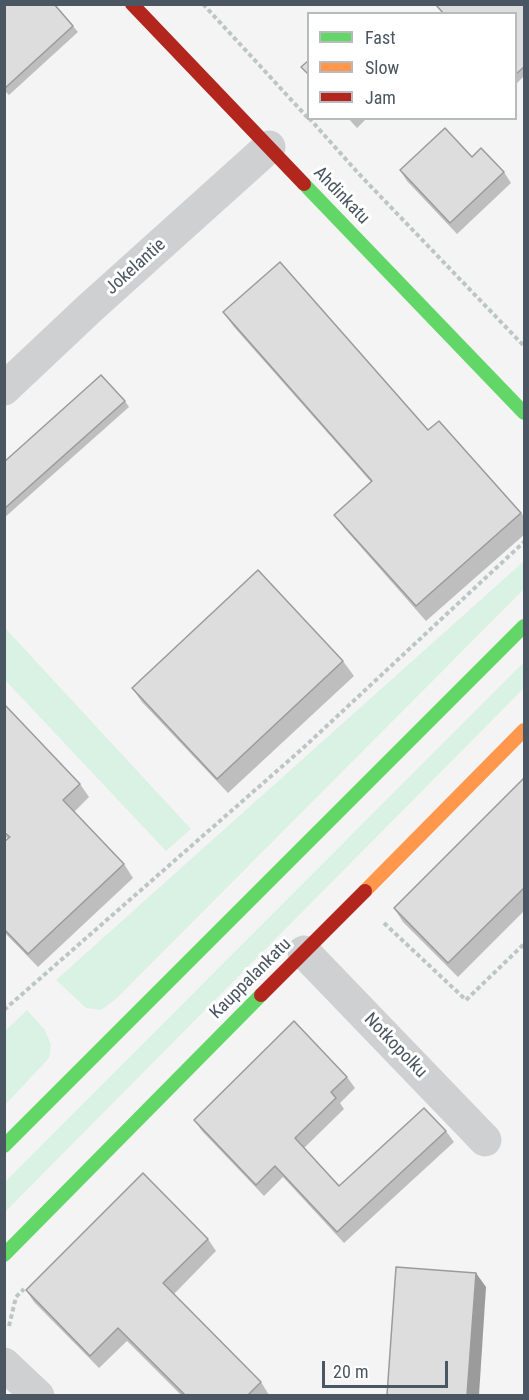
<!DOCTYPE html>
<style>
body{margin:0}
#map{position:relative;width:529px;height:1400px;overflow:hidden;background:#f4f4f4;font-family:"Roboto Condensed",sans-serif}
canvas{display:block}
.frame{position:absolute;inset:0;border:6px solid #4a5661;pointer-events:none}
.legend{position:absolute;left:307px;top:12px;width:210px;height:108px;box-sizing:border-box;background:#fff;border:2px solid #b7bbc0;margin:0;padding:8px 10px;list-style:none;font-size:18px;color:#4a5661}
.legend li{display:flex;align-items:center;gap:12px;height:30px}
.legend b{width:30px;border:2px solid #b7bbc0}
.scale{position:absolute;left:322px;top:1361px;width:126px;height:27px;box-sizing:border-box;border:3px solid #4a5661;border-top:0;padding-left:8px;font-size:18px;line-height:21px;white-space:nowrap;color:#4a5661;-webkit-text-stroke:4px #fff;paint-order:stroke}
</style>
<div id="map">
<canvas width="529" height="1400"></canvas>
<div class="frame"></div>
<ul class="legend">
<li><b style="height:8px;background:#63d668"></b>Fast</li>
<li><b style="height:8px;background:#ff974d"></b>Slow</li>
<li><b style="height:8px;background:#b3261e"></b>Jam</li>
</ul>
<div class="scale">20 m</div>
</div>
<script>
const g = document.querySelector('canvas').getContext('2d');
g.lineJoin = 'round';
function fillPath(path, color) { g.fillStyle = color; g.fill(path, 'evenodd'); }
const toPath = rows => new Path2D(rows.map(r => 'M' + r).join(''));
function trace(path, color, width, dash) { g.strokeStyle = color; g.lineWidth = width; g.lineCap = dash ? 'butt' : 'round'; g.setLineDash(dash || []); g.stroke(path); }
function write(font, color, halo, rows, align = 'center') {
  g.font = font + ' "Roboto Condensed",sans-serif'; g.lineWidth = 6; g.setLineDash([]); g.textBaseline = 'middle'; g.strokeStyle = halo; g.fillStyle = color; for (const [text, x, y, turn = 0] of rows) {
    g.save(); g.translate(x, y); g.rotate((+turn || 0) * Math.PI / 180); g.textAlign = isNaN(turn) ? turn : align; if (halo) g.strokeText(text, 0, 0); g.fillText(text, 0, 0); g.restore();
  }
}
const green = toPath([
 [524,561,524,589,116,999,101,1010,86,1008,56,980],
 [5,628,191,829,166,851,5,680],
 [524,662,524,688,5,1212,5,1182],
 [27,1010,45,1030,51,1045,49,1058,5,1105,5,1031]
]);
const path = toPath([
 [203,4,308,118],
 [309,118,359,174,524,346],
 [384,923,466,1000,524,944],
 [4,1010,302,749,524,542],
 [9,1326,16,1297,24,1289]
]);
const street = toPath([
 [4,389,91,307,269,147],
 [304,952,485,1140],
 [4,1364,38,1396]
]);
const fast = toPath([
 [304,184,524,413],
 [4,1146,524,626],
 [4,1255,261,995]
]);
const slow = toPath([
 [365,891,524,730]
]);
const jam = toPath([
 [132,4,304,184],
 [261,995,365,891]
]);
const wall = toPath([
 [4,4,73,26,78,32,9,95,4,90],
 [525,4,525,75,516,84,516,14,443,14,436,5],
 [348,118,367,118,357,128],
 [472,157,504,172,511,183,457,234,407,181,400,170],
 [223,312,428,430,521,513,525,517,525,534,426,621,345,529,334,515,371,482,234,327],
 [125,401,129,407,4,518,4,462],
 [343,661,354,676,228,793,142,702,132,688],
 [4,704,80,784,89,797,74,812,124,864,133,878,38,967,4,932,4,842,8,839,4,835],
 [525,777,525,910,458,977,403,922,394,908],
 [347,1077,355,1088,340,1103,344,1109,304,1148,339,1186,446,1131,454,1142,344,1243,283,1177,264,1196,202,1131,194,1120],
 [208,1239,216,1251,174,1294,261,1382,269,1395,181,1395,127,1341,99,1368,34,1302,26,1290]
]);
const shadedWall = toPath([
 [476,1273,486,1287,479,1395,467,1395]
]);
const building = toPath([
 [4,4,54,4,73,26,4,89,4,4],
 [437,4,525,4,525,66,516,74,516,14,444,14,436,5,437,4],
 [309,60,309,75,301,67,309,60],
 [445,128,472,157,481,148,504,172,450,223,400,170,445,128],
 [280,262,428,430,439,421,521,513,416,606,334,515,372,481,223,312,280,262],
 [101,375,125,401,4,509,4,462,101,375],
 [258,570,343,661,217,779,132,688,258,570],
 [4,704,80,784,63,800,124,864,28,954,4,929,4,842,10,837,4,832,4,704],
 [525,777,525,887,448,963,394,908,525,777],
 [294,1021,347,1077,331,1092,336,1098,295,1138,339,1186,424,1108,446,1131,337,1232,275,1166,256,1185,194,1120,294,1021],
 [143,1173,208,1239,163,1283,261,1382,248,1395,185,1395,118,1328,90,1356,26,1290,143,1173],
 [396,1267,476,1273,467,1395,387,1395,396,1267]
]);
const streetNames = [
 ["Ahdinkatu",341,196,46],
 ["Jokelantie",136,267,-42],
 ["Kauppalankatu",251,979,-45],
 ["Notkopolku",395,1046,46]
];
fillPath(green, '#d9f2e3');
trace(path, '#bcc7c4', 4, [4.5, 3]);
trace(street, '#ced0d2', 33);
trace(fast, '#63d668', 14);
trace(slow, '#ff974d', 14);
trace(jam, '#b3261e', 14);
fillPath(wall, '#bebebf');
fillPath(shadedWall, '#9b9b9b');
fillPath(building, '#ddddde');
trace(building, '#9b9b9b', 1.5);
write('18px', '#4a5661', '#fff', streetNames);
</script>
